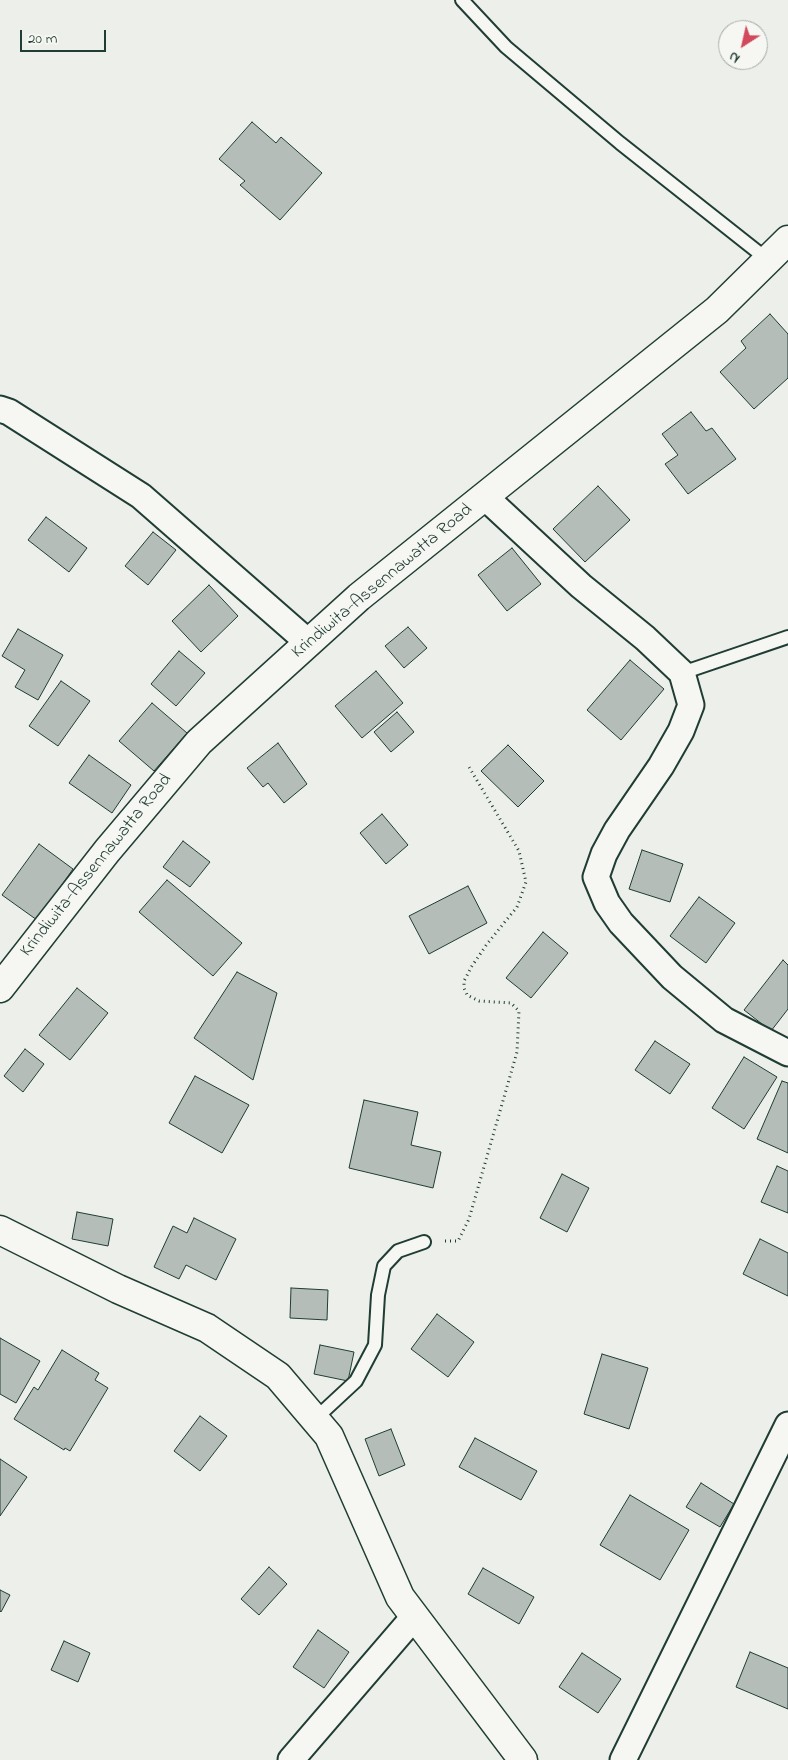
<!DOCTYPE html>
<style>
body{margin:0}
#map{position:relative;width:788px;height:1760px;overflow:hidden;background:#edefea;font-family:"Indie Flower",sans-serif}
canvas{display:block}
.north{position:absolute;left:718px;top:20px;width:50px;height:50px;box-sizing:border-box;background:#f6f6f2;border:1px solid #a0aca6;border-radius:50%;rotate:215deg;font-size:14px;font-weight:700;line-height:20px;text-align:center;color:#1f3d34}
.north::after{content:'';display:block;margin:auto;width:18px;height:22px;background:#d1495b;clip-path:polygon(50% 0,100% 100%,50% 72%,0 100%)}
.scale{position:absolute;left:20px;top:30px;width:86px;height:22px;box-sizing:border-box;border:2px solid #1f3d34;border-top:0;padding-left:6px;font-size:15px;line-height:18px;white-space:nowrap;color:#1f3d34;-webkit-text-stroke:4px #f6f6f2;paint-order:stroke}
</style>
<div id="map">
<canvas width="788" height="1760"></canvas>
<div class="north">N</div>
<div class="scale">20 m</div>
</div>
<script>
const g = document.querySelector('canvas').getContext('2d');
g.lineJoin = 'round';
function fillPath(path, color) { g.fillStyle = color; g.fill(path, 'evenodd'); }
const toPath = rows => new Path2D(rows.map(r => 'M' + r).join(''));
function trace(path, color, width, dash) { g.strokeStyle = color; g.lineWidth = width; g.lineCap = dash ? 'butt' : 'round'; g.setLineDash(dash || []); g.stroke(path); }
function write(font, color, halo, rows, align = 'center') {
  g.font = font + ' "Indie Flower",sans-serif'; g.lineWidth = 4; g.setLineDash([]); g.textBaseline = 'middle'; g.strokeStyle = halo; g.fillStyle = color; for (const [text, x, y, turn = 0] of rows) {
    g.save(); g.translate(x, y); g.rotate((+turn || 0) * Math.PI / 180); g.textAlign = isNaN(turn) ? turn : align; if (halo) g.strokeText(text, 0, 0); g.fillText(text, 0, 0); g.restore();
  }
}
const building = toPath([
 [252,122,276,143,281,137,322,173,280,220,240,185,245,181,219,159,252,122],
 [770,314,788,334,788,378,754,409,720,372,746,348,741,341,770,314],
 [691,412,706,431,712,428,736,459,688,494,665,464,678,455,662,434,691,412],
 [598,486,630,520,585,562,553,529,598,486],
 [46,517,87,548,69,572,28,540,46,517],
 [153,532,176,550,148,585,125,566,153,532],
 [512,548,541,584,507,611,478,575,512,548],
 [209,585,238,616,201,652,172,621,209,585],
 [408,627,427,648,404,668,385,646,408,627],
 [18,629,63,655,38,700,15,687,25,670,2,656,18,629],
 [179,651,205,673,176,706,151,684,179,651],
 [630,660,664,689,621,740,587,710,630,660],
 [376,671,403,703,362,738,335,706,376,671],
 [61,681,90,701,58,746,29,726,61,681],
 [152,703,187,733,154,771,119,741,152,703],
 [397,712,414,732,391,752,374,732,397,712],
 [278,743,307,784,284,803,268,783,263,787,247,768,278,743],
 [508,745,544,781,518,807,481,771,508,745],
 [89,755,131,785,112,813,69,783,89,755],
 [382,814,408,845,386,864,360,833,382,814],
 [183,841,210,862,190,887,163,867,183,841],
 [39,844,73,869,37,920,2,895,39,844],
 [642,850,683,864,670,902,629,889,642,850],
 [167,880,242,943,213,976,139,912,167,880],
 [468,886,487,923,429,954,409,916,468,886],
 [699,897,735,923,706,963,670,936,699,897],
 [543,932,568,953,531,998,506,978,543,932],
 [783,960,788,965,788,1009,771,1031,744,1010,783,960],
 [237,972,277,993,253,1080,194,1038,237,972],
 [77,988,108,1013,70,1060,39,1035,77,988],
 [655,1041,690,1064,670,1094,635,1070,655,1041],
 [25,1049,44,1064,23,1092,4,1076,25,1049],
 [744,1057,777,1077,744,1129,712,1108,744,1057],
 [195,1076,249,1105,222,1153,169,1123,195,1076],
 [782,1081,788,1083,788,1153,757,1139,782,1081],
 [364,1100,418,1112,411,1145,441,1152,433,1188,349,1168,364,1100],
 [777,1166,788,1171,788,1213,761,1202,777,1166],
 [562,1174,589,1188,567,1232,540,1218,562,1174],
 [77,1212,113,1219,108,1246,72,1239,77,1212],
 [194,1218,236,1239,216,1280,186,1265,179,1279,154,1267,173,1226,187,1233,194,1218],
 [760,1239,788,1253,788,1296,743,1274,760,1239],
 [291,1288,328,1290,327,1320,290,1318,291,1288],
 [437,1314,474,1342,448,1377,411,1349,437,1314],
 [0,1338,40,1361,16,1403,0,1394,0,1338],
 [320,1345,354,1352,348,1381,314,1374,320,1345],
 [62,1350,99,1373,95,1380,108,1388,70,1451,65,1448,64,1450,14,1419,34,1387,38,1390,62,1350],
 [602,1354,648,1368,629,1429,584,1414,602,1354],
 [200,1416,227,1436,200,1471,174,1451,200,1416],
 [391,1429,405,1465,379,1476,365,1439,391,1429],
 [475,1438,537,1471,521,1500,459,1467,475,1438],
 [0,1459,27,1477,0,1516,0,1459],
 [701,1483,734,1504,720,1527,686,1507,701,1483],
 [630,1495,689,1530,660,1580,600,1545,630,1495],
 [269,1567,287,1584,259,1615,241,1599,269,1567],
 [483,1568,534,1597,519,1624,468,1594,483,1568],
 [0,1590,10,1595,1,1612,0,1611,0,1590],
 [318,1630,349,1652,324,1688,293,1667,318,1630],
 [64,1641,90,1653,78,1682,51,1670,64,1641],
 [750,1652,788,1668,788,1709,736,1687,750,1652],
 [582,1653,621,1679,598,1713,559,1687,582,1653]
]);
const path = toPath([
 [445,1241,458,1241,469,1219,517,1052,519,1011,511,1003,479,1001,467,995,464,988,464,981,472,966,487,944,517,907,526,882,519,851,469,767]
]);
const service = toPath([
 [462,0,506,47,620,143,768,260],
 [682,673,788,637],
 [314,1420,356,1381,375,1345,378,1295,384,1266,398,1251,424,1242]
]);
const minor = toPath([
 [0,409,9,412,141,496,309,643],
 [485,497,581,586,645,638,682,673,691,705,681,731,661,766,617,830,604,854,596,877,607,903,621,923,672,977,724,1020,788,1053],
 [291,1760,414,1617],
 [623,1760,788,1425]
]);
const tertiary = toPath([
 [0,1230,118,1289,207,1328,278,1376,329,1436,400,1597,523,1760]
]);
const primary = toPath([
 [0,988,107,851,199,742,359,597,717,310,788,240]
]);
const streetNames = [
 ["Krindiwita-Assennawatta Road",383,582,-40],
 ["Krindiwita-Assennawatta Road",97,866,-51]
];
fillPath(building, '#b4bdb8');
trace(building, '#1f3d34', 1);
trace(service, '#1f3d34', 16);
trace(minor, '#1f3d34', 29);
trace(tertiary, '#1f3d34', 31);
trace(primary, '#1f3d34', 31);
trace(path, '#1f3d34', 3, [1, 4]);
trace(service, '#f6f6f2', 12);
trace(minor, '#f6f6f2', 25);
trace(tertiary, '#f6f6f2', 28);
trace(primary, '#f6f6f2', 28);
write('18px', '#1f3d34', '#f6f6f2', streetNames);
</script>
